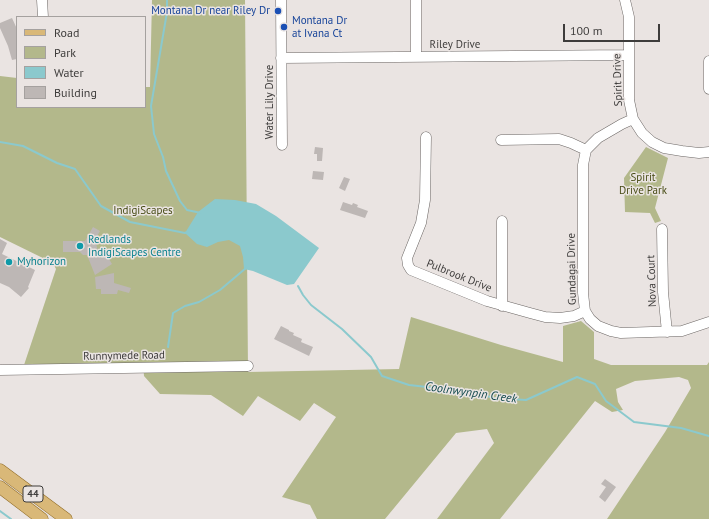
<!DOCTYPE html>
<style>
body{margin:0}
#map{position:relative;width:709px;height:519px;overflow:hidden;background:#eae4e2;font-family:"PT Sans",sans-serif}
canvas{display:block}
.legend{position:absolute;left:16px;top:16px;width:130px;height:92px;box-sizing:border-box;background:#eae4e2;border:1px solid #a5a19f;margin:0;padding:5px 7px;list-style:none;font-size:12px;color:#3e3c3b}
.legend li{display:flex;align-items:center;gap:8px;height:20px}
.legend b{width:20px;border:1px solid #a5a19f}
.scale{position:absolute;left:563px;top:24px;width:97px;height:18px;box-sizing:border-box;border:2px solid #3e3c3b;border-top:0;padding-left:5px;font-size:12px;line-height:14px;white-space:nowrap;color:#3e3c3b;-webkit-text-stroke:3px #eae4e2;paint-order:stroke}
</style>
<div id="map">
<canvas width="709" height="519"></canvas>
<ul class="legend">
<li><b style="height:5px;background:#d9b878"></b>Road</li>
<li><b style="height:11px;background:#b3b88b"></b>Park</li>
<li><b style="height:11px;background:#8bc9cd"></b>Water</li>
<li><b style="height:11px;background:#bdb7b5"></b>Building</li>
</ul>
<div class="scale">100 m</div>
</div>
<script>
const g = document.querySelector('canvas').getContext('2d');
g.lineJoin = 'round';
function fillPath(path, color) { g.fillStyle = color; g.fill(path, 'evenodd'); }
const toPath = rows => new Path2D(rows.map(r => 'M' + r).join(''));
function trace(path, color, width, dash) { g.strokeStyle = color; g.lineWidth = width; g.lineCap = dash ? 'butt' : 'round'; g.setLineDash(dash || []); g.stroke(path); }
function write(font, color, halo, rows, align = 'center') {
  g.font = font + ' "PT Sans",sans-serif'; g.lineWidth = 3; g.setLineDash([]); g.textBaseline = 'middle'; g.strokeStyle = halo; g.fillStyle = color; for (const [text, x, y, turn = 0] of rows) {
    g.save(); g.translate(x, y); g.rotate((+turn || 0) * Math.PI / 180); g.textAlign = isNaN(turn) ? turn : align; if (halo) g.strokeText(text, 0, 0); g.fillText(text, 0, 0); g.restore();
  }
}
const green = toPath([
 [152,0,245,0,248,372,399,369,411,317,501,345,563,362,563,326,581,321,594,332,594,359,611,365,707,365,709,362,709,519,607,519,665,432,691,388,688,380,679,377,635,381,616,389,618,402,623,410,612,412,595,401,500,519,437,519,494,443,487,429,456,433,385,519,317,519,310,505,282,497,336,417,314,403,300,421,258,396,243,416,211,395,160,394,144,376,143,363,24,365,56,269,53,263,0,237,0,76,17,78,17,107,145,107,145,87,150,87],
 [646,147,668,158,655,208,661,221,655,223,650,213,625,212,624,178]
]);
const water = toPath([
 [215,199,235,200,256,204,276,216,319,248,294,284,287,285,253,271,244,269,243,257,240,246,229,240,218,242,207,247,197,244,185,233,198,212]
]);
const stream = toPath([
 [167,0,167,12,151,106,154,134,163,157,166,171,180,201,187,210,201,213],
 [0,142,23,146,57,163,75,169,101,206,130,222,185,233,187,232],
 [298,286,303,295,311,305,342,329,371,357,382,376,409,385,472,392,494,398,526,400,577,377,595,384,606,401,634,422,681,428,709,436],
 [168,347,173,313,185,306,199,302,220,290,246,268],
 [0,511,11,519]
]);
const building = toPath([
 [12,18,17,29,17,55,16,55,17,59,12,60,8,46,0,28,0,23],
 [315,147,323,148,322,161,317,161,317,154,314,154],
 [313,171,324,172,323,180,312,179],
 [344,177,350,179,345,191,339,188],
 [343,202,352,205,353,203,358,205,357,207,368,211,365,218,340,210],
 [93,227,100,231,95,240,100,258,106,254,112,264,95,275,87,255,83,255,80,252,63,252,63,241,85,241],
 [0,239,7,243,2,254,35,270,28,287,29,288,21,297,9,287,0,283],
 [114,273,114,283,131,288,129,293,118,290,117,294,101,294,101,289,96,289,95,277],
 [281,326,289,330,289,331,294,333,293,335,302,339,301,342,313,347,309,356,274,339],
 [605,479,616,487,605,502,599,497,606,487,601,484]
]);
const minor = toPath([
 [42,0,43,17],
 [281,0,282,145],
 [625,0,629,17,629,100,633,119,642,133,652,142,664,148,682,151,699,153,709,152],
 [416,57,416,0],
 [281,58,629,55],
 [709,61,709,89],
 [633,119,622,124,598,138,586,150,583,165,583,293,585,311,590,319,598,326,611,331,621,333,682,331,709,322],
 [426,137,425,200,421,223,407,258,408,265,411,270,487,301,530,313,545,317,560,318,574,316,585,311],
 [501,140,559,139,571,143,586,150],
 [662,229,663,292,667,332],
 [502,306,502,221],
 [0,370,248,366]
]);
const major = toPath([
 [0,470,66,519],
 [0,487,42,519]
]);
const markers = [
 [278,11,4,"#1a4fb4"],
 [284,27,4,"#1a4fb4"],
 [80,246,4,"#0f9aa8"],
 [9,262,4,"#0f9aa8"]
];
const shields = [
 [33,494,20]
];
const shieldNames = [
 ["44",33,494]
];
const transitNames = [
 ["Montana Dr near Riley Dr",270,11],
 ["Montana Dr",292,21,"left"],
 ["at Ivana Ct",292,34,"left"]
];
const streetNames = [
 ["Riley Drive",455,45],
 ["Spirit Drive",618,80,-92],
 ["Water Lily Drive",270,102,-90],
 ["Gundagai Drive",572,269,-91],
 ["Pulbrook Drive",459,276,22],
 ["Nova Court",652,281,-92],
 ["Runnymede Road",124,356,-1]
];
const parkNames = [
 ["Spirit",643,178],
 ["Drive Park",643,191],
 ["IndigiScapes",143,211]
];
const cultureNames = [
 ["Redlands",88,240],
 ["IndigiScapes Centre",88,253],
 ["Myhorizon",17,262]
];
const waterNames = [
 ["Coolnwynpin Creek",471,393,8]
];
fillPath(green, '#b3b88b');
fillPath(water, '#8bc9cd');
trace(stream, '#8bc9cd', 2);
fillPath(building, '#bdb7b5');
trace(minor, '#6c6765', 11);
trace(major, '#926d28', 13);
trace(minor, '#fff', 10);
trace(major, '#d9b878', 12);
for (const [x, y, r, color] of markers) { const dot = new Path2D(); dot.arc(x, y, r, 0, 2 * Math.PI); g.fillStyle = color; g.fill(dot); trace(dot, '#eae4e2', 1.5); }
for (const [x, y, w] of shields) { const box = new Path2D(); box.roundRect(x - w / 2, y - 8, w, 16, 3); g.fillStyle = '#eae4e2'; g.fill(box); trace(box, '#3e3c3b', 1); }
write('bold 10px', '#3e3c3b', null, shieldNames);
write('11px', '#164399', '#eae4e2', transitNames, 'right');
write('11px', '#3e3c3b', '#eae4e2', streetNames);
write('11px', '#494d17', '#eae4e2', parkNames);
write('11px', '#0d838f', '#eae4e2', cultureNames, 'left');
write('italic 12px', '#11494c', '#eae4e2', waterNames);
</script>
